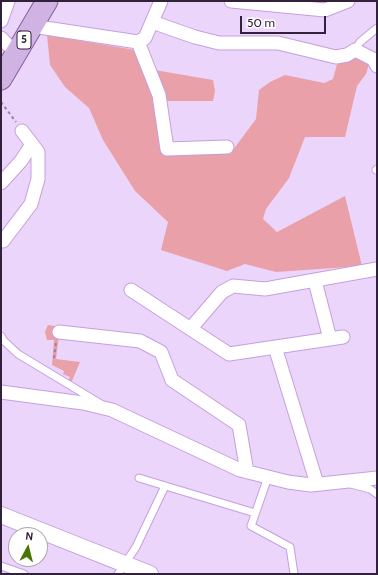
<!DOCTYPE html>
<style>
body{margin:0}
#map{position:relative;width:378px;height:575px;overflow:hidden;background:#ecd5fb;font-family:Cabin,sans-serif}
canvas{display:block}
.frame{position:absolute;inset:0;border:2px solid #31213a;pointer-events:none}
.north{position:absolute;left:8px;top:527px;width:40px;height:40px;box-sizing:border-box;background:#fff;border:1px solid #ada6b0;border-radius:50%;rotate:7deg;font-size:11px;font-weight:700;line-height:16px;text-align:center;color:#31213a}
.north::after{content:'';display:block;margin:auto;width:14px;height:18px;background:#447600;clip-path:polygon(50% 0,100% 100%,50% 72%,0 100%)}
.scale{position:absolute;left:240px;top:16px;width:86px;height:18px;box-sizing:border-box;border:2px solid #31213a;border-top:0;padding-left:5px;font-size:12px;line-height:14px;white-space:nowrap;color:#31213a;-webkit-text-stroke:3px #fff;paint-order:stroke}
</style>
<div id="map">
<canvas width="378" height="575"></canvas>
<div class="frame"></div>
<div class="north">N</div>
<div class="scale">50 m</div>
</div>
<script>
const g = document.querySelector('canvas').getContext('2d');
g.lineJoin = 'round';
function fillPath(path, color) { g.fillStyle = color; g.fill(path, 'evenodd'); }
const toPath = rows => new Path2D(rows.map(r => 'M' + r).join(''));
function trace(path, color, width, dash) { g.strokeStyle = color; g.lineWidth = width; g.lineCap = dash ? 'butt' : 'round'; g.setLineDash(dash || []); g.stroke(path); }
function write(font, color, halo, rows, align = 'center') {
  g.font = font + ' Cabin,sans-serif'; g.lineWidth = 4; g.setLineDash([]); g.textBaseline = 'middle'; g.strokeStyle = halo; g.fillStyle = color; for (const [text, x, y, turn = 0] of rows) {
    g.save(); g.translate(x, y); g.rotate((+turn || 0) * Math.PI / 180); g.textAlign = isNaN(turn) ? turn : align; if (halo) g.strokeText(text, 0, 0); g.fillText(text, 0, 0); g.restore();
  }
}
const green = toPath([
 [47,35,135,50,143,68,213,80,215,91,213,101,155,101,165,153,230,154,256,119,259,90,270,82,285,75,324,83,333,79,337,64,356,58,369,64,366,74,357,86,345,137,305,137,289,178,266,209,263,219,277,232,345,196,362,266,276,272,245,264,227,271,161,250,168,222,135,191,103,140,89,108,65,87,50,65],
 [48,325,60,327,56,359,80,362,71,383,68,381,70,377,63,374,64,371,52,365,54,340,47,340,45,332]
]);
const path = toPath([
 [1,102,16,122],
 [54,358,56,342]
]);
const service = toPath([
 [355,50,360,42,377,28],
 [376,170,377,169],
 [1,336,4,341,18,354,101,404],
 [268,477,251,526,290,547,294,574],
 [139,478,255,513],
 [351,484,370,489,377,494],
 [1,566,24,574],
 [118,574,136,547,165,486]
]);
const minor = toPath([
 [231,1,325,10,348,1],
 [1,21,8,1],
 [152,22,195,37,219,43,278,43,336,57,347,55,355,50,373,59,377,66],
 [32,26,138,42,145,38,161,1],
 [1,38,16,53],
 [138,42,159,95,167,149,227,147],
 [1,183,21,161,32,144],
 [3,241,31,204,38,179,38,152,22,131],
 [315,281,330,339],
 [131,290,229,354,343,337],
 [191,328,222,292,233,286,265,289,377,269],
 [59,332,140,341,161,352,172,380,239,425,247,472],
 [275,347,317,484],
 [1,392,83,403,112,410,240,470,288,482,311,485,377,478]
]);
const tertiary = toPath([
 [1,515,150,574]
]);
const primary = toPath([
 [1,79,47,1]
]);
const shields = [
 [24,40,14]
];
const shieldNames = [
 ["5",24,40]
];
fillPath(green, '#e9a0a8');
trace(service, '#c59fdd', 9);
trace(minor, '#c59fdd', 15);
trace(tertiary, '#c59fdd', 18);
trace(primary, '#865f9c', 23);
trace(path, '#9682a3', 2, [3, 3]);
trace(service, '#fff', 7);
trace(minor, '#fff', 13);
trace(tertiary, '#fff', 16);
trace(primary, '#d1b3e3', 21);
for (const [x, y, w] of shields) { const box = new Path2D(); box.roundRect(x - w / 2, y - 9, w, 18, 3); g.fillStyle = '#fff'; g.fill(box); trace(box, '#31213a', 1); }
write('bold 11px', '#31213a', null, shieldNames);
</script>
